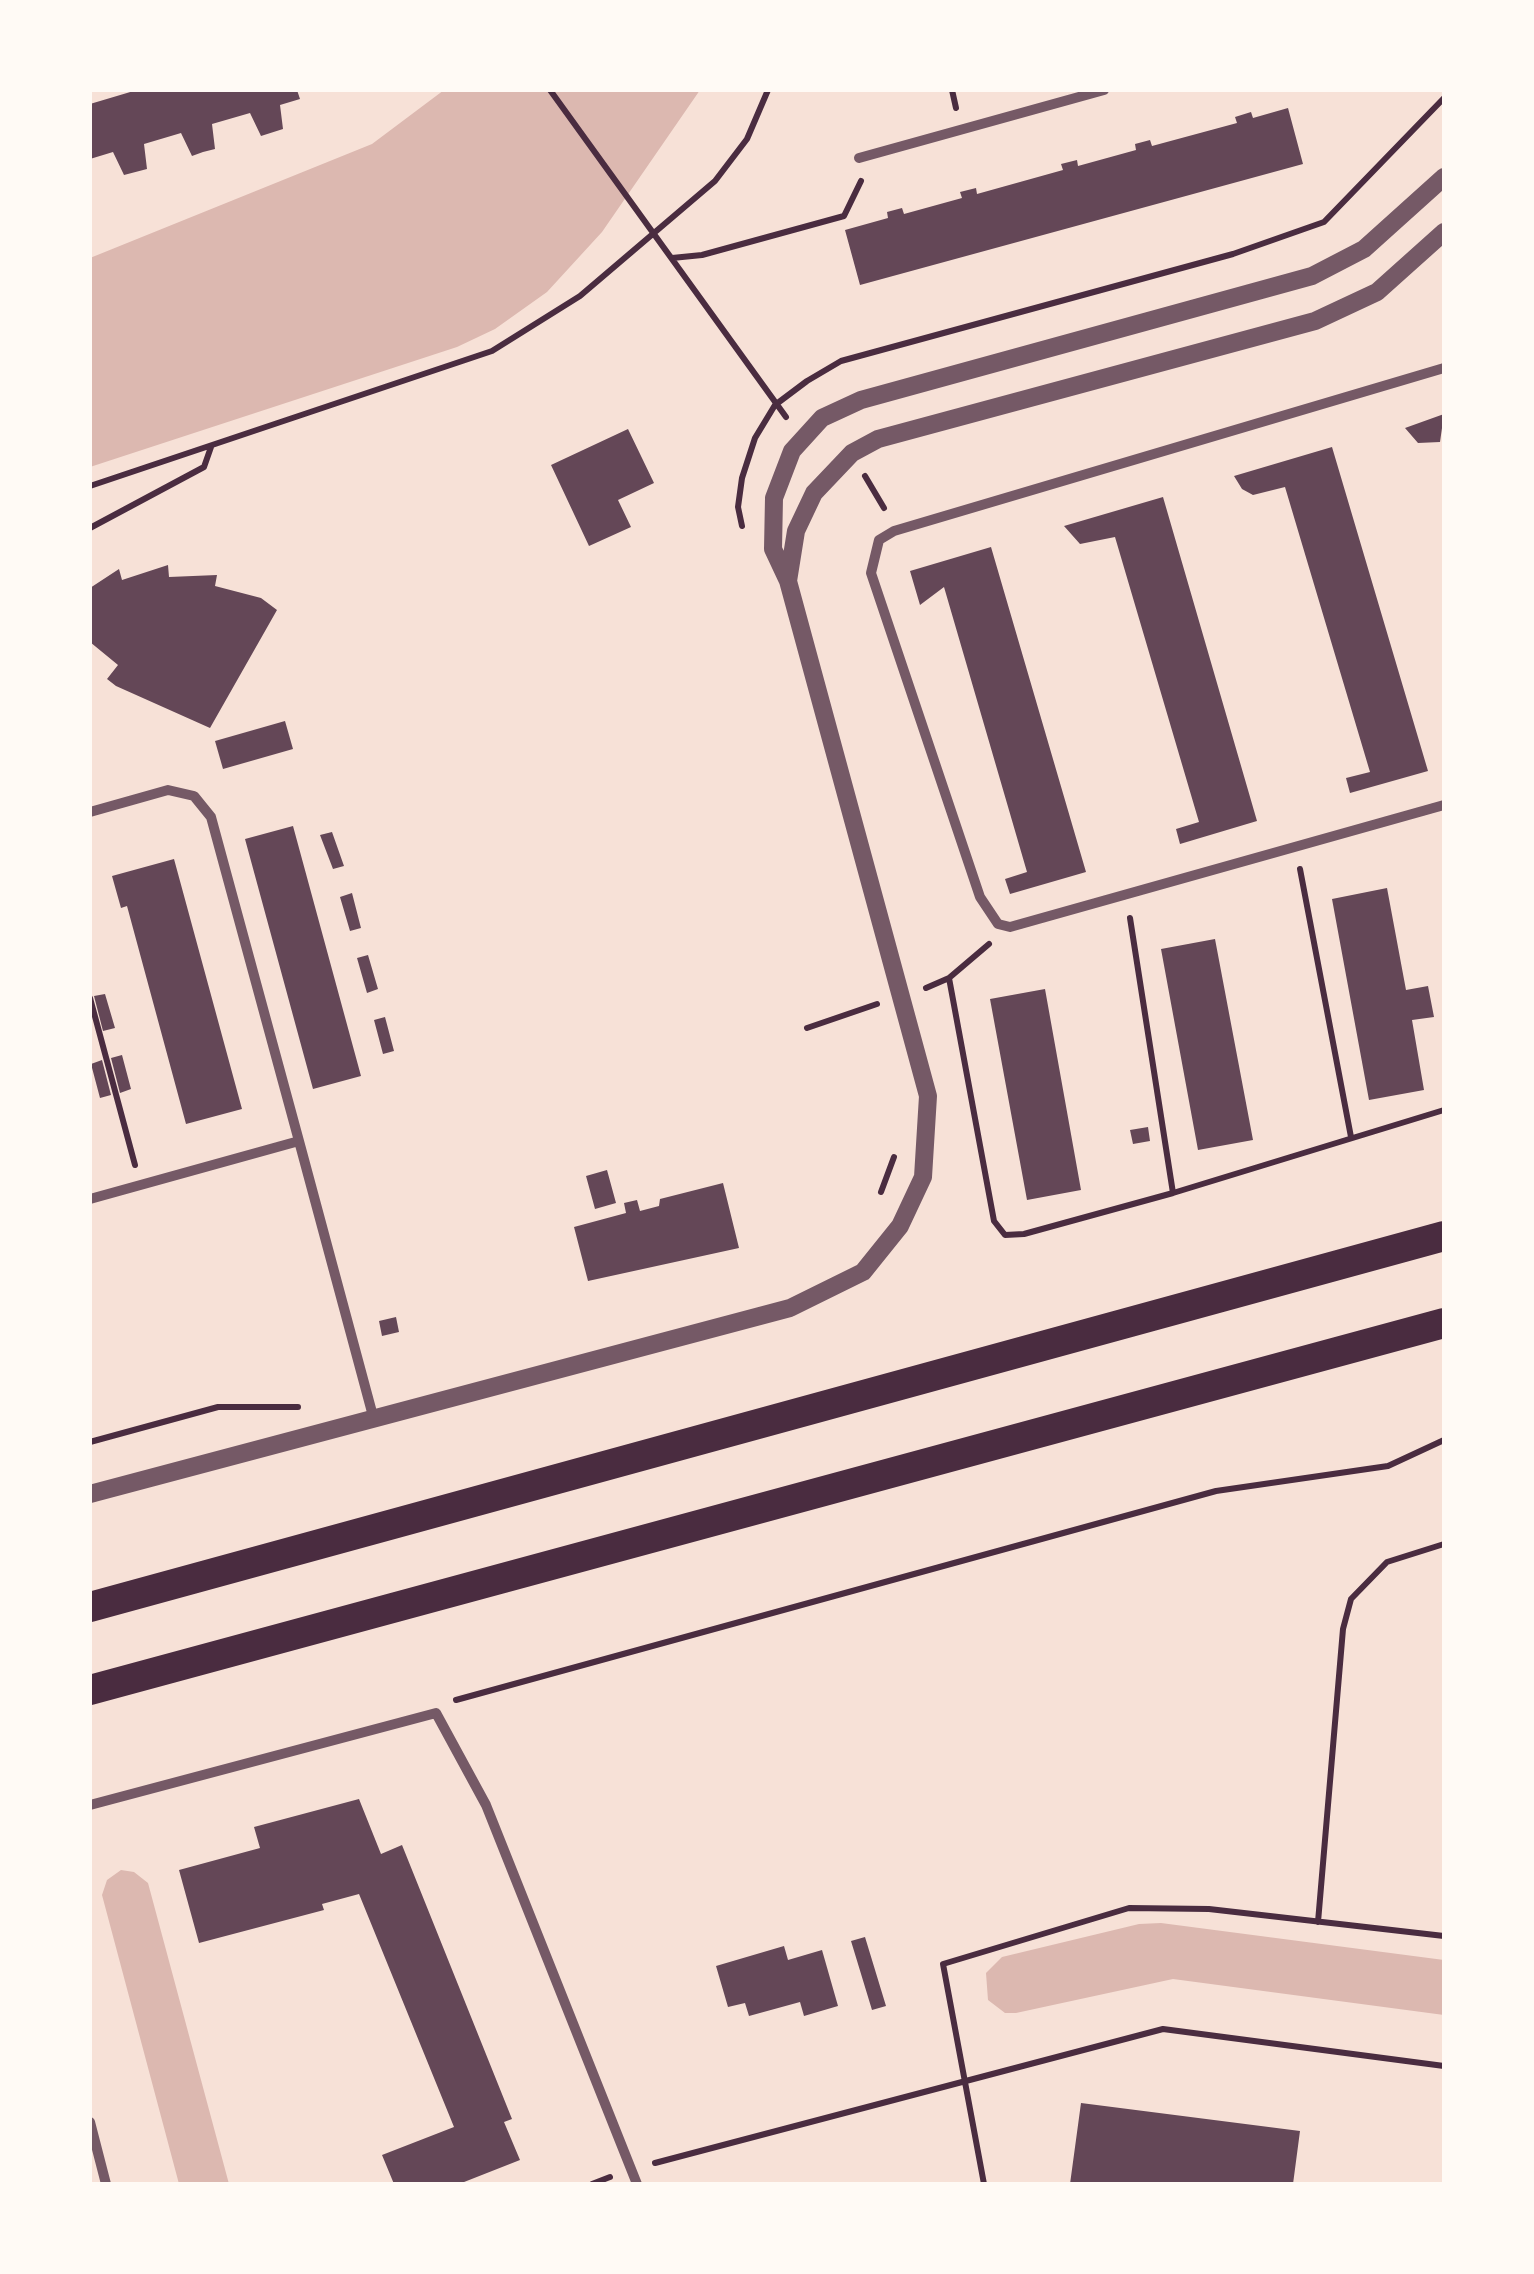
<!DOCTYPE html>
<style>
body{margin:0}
#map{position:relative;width:1534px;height:2274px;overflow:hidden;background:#f7e1d7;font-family:"Source Serif 4",serif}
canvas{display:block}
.frame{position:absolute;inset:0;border:92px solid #fffaf5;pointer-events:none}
</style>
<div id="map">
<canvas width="1534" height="2274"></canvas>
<div class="frame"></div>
</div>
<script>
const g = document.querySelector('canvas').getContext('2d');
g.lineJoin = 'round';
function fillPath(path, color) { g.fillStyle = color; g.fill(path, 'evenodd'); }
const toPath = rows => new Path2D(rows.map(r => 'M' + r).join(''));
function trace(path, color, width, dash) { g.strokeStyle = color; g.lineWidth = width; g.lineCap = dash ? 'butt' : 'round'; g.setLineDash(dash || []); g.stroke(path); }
const water = toPath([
 [444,90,700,90,602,232,547,292,495,329,457,347,90,467,90,258,372,144],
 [121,1870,134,1872,148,1883,229,2184,179,2184,102,1895,107,1880],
 [1161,1923,1444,1960,1444,2015,1173,1979,1016,2013,1005,2013,988,2000,986,1973,1002,1957,1139,1924]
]);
const building = toPath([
 [137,90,297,90,300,99,280,105,283,129,261,136,250,113,212,124,215,149,203,152,192,156,181,133,144,144,147,169,124,175,113,152,90,159,90,104],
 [1288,108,1303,164,860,285,845,230,888,218,887,212,902,208,904,214,962,198,960,192,976,188,977,194,1063,170,1061,164,1077,160,1078,166,1136,150,1135,144,1150,140,1152,146,1237,123,1235,117,1251,112,1253,118],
 [1444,414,1440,442,1418,443,1405,428],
 [628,429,654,483,618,500,631,527,589,546,551,465],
 [1332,447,1428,771,1350,793,1346,778,1370,772,1285,487,1253,495,1242,489,1234,476],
 [1163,497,1257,821,1180,844,1176,829,1199,822,1115,537,1080,544,1064,526],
 [991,547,1086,872,1010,894,1005,879,1027,872,944,587,920,605,910,571],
 [168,565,169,577,217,575,215,586,261,598,277,610,210,728,116,686,107,679,118,665,90,642,90,588,119,569,122,580],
 [285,721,293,749,223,769,215,741],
 [293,826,361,1076,313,1089,245,839],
 [332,832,344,866,333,869,320,835],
 [174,859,242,1109,186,1124,127,906,121,908,112,876],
 [1387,888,1406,990,1428,986,1434,1017,1412,1020,1424,1090,1369,1100,1332,899],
 [352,893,361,928,350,931,340,897],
 [1215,939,1253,1140,1198,1150,1161,949],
 [368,955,378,989,367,993,357,958],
 [1045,989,1081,1190,1027,1200,990,999],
 [105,994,115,1028,103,1031,94,996],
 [385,1017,394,1051,383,1054,374,1020],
 [122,1055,131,1089,120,1093,111,1058],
 [102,1060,111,1095,100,1098,91,1064],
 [1148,1127,1150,1141,1133,1144,1130,1130],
 [607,1170,616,1203,595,1209,586,1176],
 [723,1183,739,1248,588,1281,574,1227,626,1213,624,1203,637,1200,640,1211,659,1206,660,1199],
 [396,1317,399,1332,382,1336,379,1321],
 [359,1799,381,1854,402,1845,512,2119,504,2122,520,2160,459,2184,394,2184,382,2155,454,2127,359,1894,322,1904,324,1910,199,1943,179,1870,260,1848,254,1827],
 [865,1937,886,2006,872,2010,851,1941],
 [784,1946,788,1960,822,1950,838,2006,804,2016,800,2002,749,2016,745,2003,728,2007,716,1966],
 [1081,2103,1300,2131,1293,2184,1070,2184]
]);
const path = toPath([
 [550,90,786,417],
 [952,90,956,108],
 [672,258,702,255,844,216,861,181],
 [865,476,884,508],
 [90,486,492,351,580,296,715,181,747,139,768,90],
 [742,526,738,507,742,478,755,438,775,405,807,381,841,361,1233,254,1324,222,1444,98],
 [90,528,204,467,211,447],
 [1300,869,1351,1137],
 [1130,918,1173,1193],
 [949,978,994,1221,1005,1235,1024,1234,1173,1193,1444,1110],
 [926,988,949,978,989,944],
 [90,998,135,1165],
 [807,1028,877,1004],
 [881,1192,894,1157],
 [90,1442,218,1407,298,1407],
 [456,1700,1216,1491,1388,1466,1444,1440],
 [1318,1922,1343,1629,1351,1599,1387,1562,1444,1544],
 [655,2163,1163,2029,1444,2066],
 [592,2184,610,2177],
 [984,2184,943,1964,1129,1908,1209,1909,1444,1936]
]);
const minor = toPath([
 [859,158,1104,90],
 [1444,368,894,531,879,540,871,573,980,897,998,924,1010,927,1444,805],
 [90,812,168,790,194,796,211,817,299,1141],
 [90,1199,299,1141,373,1416],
 [90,1805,436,1713,486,1805,637,2184],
 [90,2122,106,2184]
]);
const tertiary = toPath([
 [788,581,796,531,814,493,852,453,878,439,1315,321,1377,292,1444,232],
 [90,1494,790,1308,863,1272,900,1226,923,1177,928,1096,788,581,773,549,774,498,792,451,822,418,861,400,1312,276,1364,249,1444,177]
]);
const motorway = toPath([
 [90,1607,1444,1236],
 [90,1690,1444,1323]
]);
fillPath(water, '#dcb8b0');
fillPath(building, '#644757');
trace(path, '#4a2c40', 6);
trace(minor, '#755966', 10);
trace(tertiary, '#755966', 18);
trace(motorway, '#4a2c40', 30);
</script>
